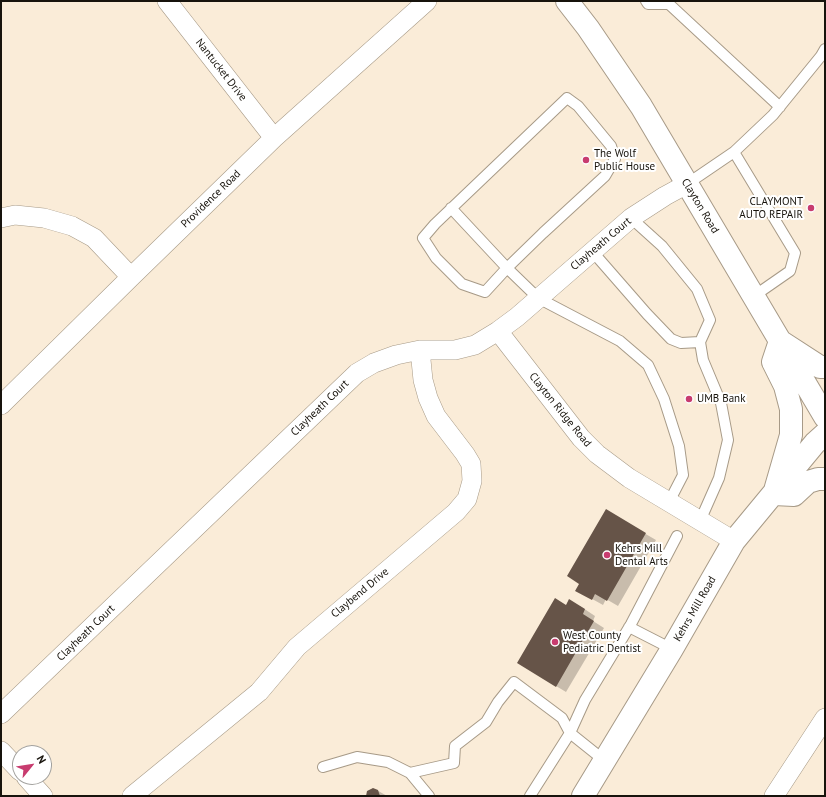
<!DOCTYPE html>
<style>
body{margin:0}
#map{position:relative;width:826px;height:797px;overflow:hidden;background:#faecd8;font-family:"PT Sans",sans-serif}
canvas{display:block}
.frame{position:absolute;inset:0;border:2px solid #17130c;pointer-events:none}
.north{position:absolute;left:12px;top:745px;width:40px;height:40px;box-sizing:border-box;background:#fff;border:1px solid #a2a19e;border-radius:50%;rotate:60deg;font-size:11px;font-weight:700;line-height:16px;text-align:center;color:#17130c}
.north::after{content:'';display:block;margin:auto;width:14px;height:18px;background:#c83c6f;clip-path:polygon(50% 0,100% 100%,50% 72%,0 100%)}
</style>
<div id="map">
<canvas width="826" height="797"></canvas>
<div class="frame"></div>
<div class="north">N</div>
</div>
<script>
const g = document.querySelector('canvas').getContext('2d');
g.lineJoin = 'round';
function fillPath(path, color) { g.fillStyle = color; g.fill(path, 'evenodd'); }
const toPath = rows => new Path2D(rows.map(r => 'M' + r).join(''));
function trace(path, color, width, dash) { g.strokeStyle = color; g.lineWidth = width; g.lineCap = dash ? 'butt' : 'round'; g.setLineDash(dash || []); g.stroke(path); }
function write(font, color, halo, rows, align = 'center') {
  g.font = font + ' "PT Sans",sans-serif'; g.lineWidth = 4; g.setLineDash([]); g.textBaseline = 'middle'; g.strokeStyle = halo; g.fillStyle = color; for (const [text, x, y, turn = 0] of rows) {
    g.save(); g.translate(x, y); g.rotate((+turn || 0) * Math.PI / 180); g.textAlign = isNaN(turn) ? turn : align; if (halo) g.strokeText(text, 0, 0); g.fillText(text, 0, 0); g.restore();
  }
}
const shadow = toPath([
 [606,511,656,540,618,606,606,599,603,605,576,590,580,583],
 [567,606,580,606,595,616,593,621,604,628,566,692,518,663],
 [375,789,387,796,367,796]
]);
const building = toPath([
 [606,509,646,533,607,601,595,594,592,600,575,591,579,584,567,576],
 [555,598,566,605,569,599,585,609,583,614,594,621,556,687,517,663],
 [373,788,378,790,380,796,366,796,367,791]
]);
const lane = toPath([
 [646,1,648,4,669,4,780,107],
 [567,98,578,106,611,146,615,159,605,176,543,233,507,268,485,292,462,284,436,258,423,238,435,224,567,98],
 [734,152,795,253,790,271,754,296],
 [687,184,734,152,773,115,821,56,825,49],
 [451,208,507,268,538,298,620,341,648,365,664,399,679,446,683,475,669,502],
 [631,218,662,246,697,289,710,320,700,342,703,360,721,403,728,440,719,478,700,521],
 [592,251,647,314,671,339,681,343,700,342],
 [629,627,672,649],
 [323,767,357,757,388,762,410,773,454,763,455,746,486,722,498,702,514,682,562,718,570,733,605,761],
 [410,773,429,796],
 [530,796,570,733,585,700,631,624,677,536]
]);
const street = toPath([
 [167,1,274,138],
 [1,218,15,215,44,218,72,226,94,238,131,277],
 [498,331,581,438,597,454,629,478,734,541],
 [1,405,131,277,274,138,427,1],
 [1,714,357,373,374,363,396,355,420,350,455,350,475,345,498,331,517,317,631,218,665,196,687,184],
 [1,751,20,771],
 [26,777,43,796],
 [132,796,259,692,297,647,456,512,467,499,472,481,471,464,465,454,436,416,428,398,423,380,420,350],
 [774,796,825,718]
]);
const secondary = toPath([
 [567,1,588,28,641,106,825,417],
 [825,367,820,367,780,341,773,362,785,386,791,409,791,435,774,494,794,495,808,482,818,479,825,479],
 [583,796,672,649,734,541,815,443,825,434]
]);
const markers = [
 [586,160,4,"#c83c6f"],
 [811,208,4,"#c83c6f"],
 [689,399,4,"#c83c6f"],
 [607,555,4,"#c83c6f"],
 [555,642,4,"#c83c6f"]
];
const streetNames = [
 ["Nantucket Drive",221,70,52],
 ["Providence Road",211,199,-44],
 ["Clayton Road",700,206,59],
 ["Clayheath Court",601,244,-40],
 ["Clayheath Court",320,408,-44],
 ["Clayton Ridge Road",560,410,51],
 ["Claybend Drive",360,593,-40],
 ["Kehrs Mill Road",695,609,-60],
 ["Clayheath Court",86,633,-44]
];
const poiNames = [
 ["The Wolf",594,154],
 ["Public House",594,167],
 ["CLAYMONT",803,202,"right"],
 ["AUTO REPAIR",803,215,"right"],
 ["UMB Bank",697,399],
 ["Kehrs Mill",615,549],
 ["Dental Arts",615,562],
 ["West County",563,636],
 ["Pediatric Dentist",563,649]
];
fillPath(shadow, '#0003');
fillPath(building, '#665448');
trace(lane, '#a79a87', 12);
trace(street, '#a79a87', 20);
trace(secondary, '#a79a87', 24);
trace(lane, '#fff', 10);
trace(street, '#fff', 19);
trace(secondary, '#fff', 22);
for (const [x, y, r, color] of markers) { const dot = new Path2D(); dot.arc(x, y, r, 0, 2 * Math.PI); g.fillStyle = color; g.fill(dot); trace(dot, '#fff', 1.5); }
write('11px', '#17130c', '#fff', streetNames);
write('11px', '#17130c', '#fff', poiNames, 'left');
</script>
